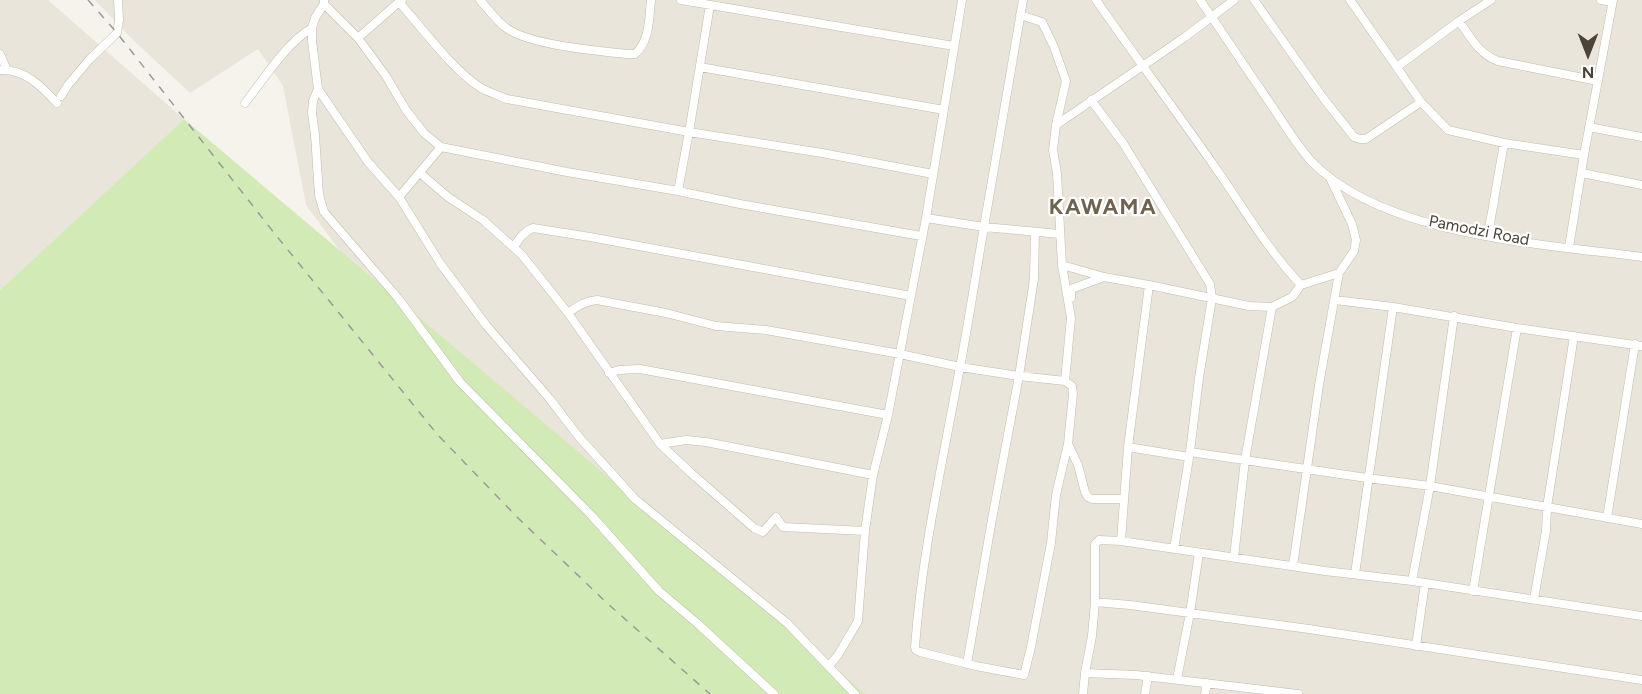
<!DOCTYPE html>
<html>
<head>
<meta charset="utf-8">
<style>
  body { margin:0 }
  #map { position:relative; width:1642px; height:694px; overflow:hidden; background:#f6f3ec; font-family:Figtree,sans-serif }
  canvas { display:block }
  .north { position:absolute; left:1558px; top:24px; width:60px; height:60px; -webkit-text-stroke:4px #fff; paint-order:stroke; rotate:180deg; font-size:16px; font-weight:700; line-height:24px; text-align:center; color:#4b4439 }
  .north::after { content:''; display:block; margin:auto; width:21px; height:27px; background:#4b4439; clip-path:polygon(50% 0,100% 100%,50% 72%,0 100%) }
</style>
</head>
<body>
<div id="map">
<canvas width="1642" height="694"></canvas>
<div class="north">N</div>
</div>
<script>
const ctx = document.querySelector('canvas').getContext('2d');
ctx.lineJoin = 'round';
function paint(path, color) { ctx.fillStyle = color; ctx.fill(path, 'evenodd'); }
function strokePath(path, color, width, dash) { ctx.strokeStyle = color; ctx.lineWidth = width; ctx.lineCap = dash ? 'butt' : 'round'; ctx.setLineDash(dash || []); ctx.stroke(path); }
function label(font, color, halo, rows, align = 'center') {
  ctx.font = font + ' Figtree,sans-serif'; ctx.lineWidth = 4.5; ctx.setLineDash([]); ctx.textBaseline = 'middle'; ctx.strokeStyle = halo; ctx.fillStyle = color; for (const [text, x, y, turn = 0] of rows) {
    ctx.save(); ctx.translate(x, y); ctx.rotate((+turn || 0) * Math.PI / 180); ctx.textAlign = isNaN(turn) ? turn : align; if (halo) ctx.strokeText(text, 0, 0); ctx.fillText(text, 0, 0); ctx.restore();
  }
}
paint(new Path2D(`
  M 0,0 L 48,0 L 184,119 L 0,290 Z
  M 95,0 L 1642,0 L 1642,694 L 750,694 L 426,367 L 306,205 L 283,86 L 258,49 L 190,93 L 129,36 Z`), '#eae5da');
paint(new Path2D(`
  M 184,119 L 865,694 L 0,694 L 0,290 Z`), '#d2eab5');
const minor = new Path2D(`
  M 324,0 L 324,4 L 315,18 L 312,28 L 312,41 L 318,89 L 313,101 L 312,113 L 315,135 L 319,195 L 324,212 L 398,298 L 460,382 L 592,516 L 659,591 L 698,624 L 774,694
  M 402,0 L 399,2 C 422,28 452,69 481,88 C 488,92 498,95 507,99 L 689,132 L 822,153 L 933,174
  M 480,0 C 488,9 496,20 505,27 C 527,45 598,51 627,54 L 635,54 C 650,41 649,18 651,0
  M 681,0 L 954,46
  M 1096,0 C 1135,56 1176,111 1215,167 C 1243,207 1267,249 1301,285
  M 1200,0 C 1225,36 1249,73 1274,109 C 1285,126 1297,145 1311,161 C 1383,236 1543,244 1642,257
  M 1254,0 L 1324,99 L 1354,137 L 1360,139 L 1366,139 L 1421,102
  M 1350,0 L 1421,102 L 1448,130 L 1504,143 L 1584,155
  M 1601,0 L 1612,2
  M 324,4 L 358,38 L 386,76 L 406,110 L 424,133 L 441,147 L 567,172 L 678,191 L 740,204 L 921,236
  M 1020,15 L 1042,22 L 1054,47 L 1066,81 L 1056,125 L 1053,150 L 1057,173 L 1062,265 L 1071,318 L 1065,381
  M 1459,21 L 1491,0
  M 358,38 L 399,2
  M 0,54 L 7,70
  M 700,67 L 944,110
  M 1397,67 L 1459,21 C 1471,38 1479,54 1498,61 L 1598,81
  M 0,70 C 25,69 41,86 57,103
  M 318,89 L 368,162 L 399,197 L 440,263 L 486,325 L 549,398 L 579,437 L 635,499 L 787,623 L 855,694
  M 61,96 L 68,85 L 89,60 L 117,33 L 119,20 L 118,0
  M 1091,100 L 1123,143 L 1210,284 L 1212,298 L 1199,378 L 1190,452 L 1174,549
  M 245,103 C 264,79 286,43 312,28
  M 1056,125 L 1185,37 L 1234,0
  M 1589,127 L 1642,137
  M 420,173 L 448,197 L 483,220 L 522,255 L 568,313 L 660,444 L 691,473 L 754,528 L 763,532 L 776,517 L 783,527 L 865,531
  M 1582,173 L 1642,185
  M 678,191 L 689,132 L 710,5
  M 399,197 L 441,147
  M 926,218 L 984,227 L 1023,0
  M 1488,235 L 1504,143
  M 514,247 C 519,239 523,232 533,228 L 590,237 L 911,296
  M 1569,247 L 1584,155 L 1613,0
  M 1062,265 L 1104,277 L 1149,285 L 1249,306 L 1272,307 L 1292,297 L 1301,285 L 1339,273 L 1354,251 L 1356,240 L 1352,224 L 1330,178
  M 1149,285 L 1128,447 L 1121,541 L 1325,571 L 1412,581 L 1642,616
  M 1071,298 L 1071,289 L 1104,277
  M 1335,300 L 1393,307 L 1517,328 L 1642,346
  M 568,313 C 578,306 585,301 597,300 L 666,313 L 716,326 L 766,330 L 900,354 L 960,367 L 1019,376 L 1065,381 L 1072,386 L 1073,394 L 1068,444 L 1056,495 L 1051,543 L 1031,647 L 1024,675 L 976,666 L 920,652 L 916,650 L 915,647 C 922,552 943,460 960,367 C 969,320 976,273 984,227 L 1060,234
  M 609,373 L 619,370 L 640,369 L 888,415
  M 660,444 L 686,440 L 706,442 L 873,475
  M 1068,444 L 1078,465 L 1085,492 L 1088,497 L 1092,499 L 1123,499
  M 1128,447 L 1189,457
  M 1190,452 L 1367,478 L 1430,486 L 1642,524
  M 1607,518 L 1635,344
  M 1234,557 L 1245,460 L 1272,307
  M 1293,566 L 1319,385 L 1339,273
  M 1355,574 L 1393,307
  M 1412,581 L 1430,486 L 1454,316
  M 1473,591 L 1517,328
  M 1534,599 L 1546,531 L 1547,507 L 1574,336
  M 1095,602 L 1130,605 L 1309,629 L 1642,680
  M 1416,646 L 1425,583
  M 967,664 L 992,519 L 1019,376 L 1034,279 L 1035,232
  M 829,666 L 838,655 L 858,621 L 865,531 L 873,475 L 888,415 L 926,218 L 962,0
  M 1085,673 L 1092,636 L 1095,602 L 1095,544 L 1099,540 L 1121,541
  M 1177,679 L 1190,613 L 1199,553
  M 1083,694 L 1085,673 L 1136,675 L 1298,694
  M 1145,694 L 1148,676
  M 1205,694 L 1207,683`);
strokePath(minor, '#c2bbae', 9);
strokePath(minor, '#fff', 8);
strokePath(new Path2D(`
  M 88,0 L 117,33 L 275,234 L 437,434 L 518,518 L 608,604 L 710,694`), '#9a9a9a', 1.5, [8, 8]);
label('16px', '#4b4439', '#fff', [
  ["Pamodzi Road",1479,231,11]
]);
ctx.letterSpacing = '1.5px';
label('bold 22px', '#6e6250', '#fff', [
  ["KAWAMA",1103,208]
]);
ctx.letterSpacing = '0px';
</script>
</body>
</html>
